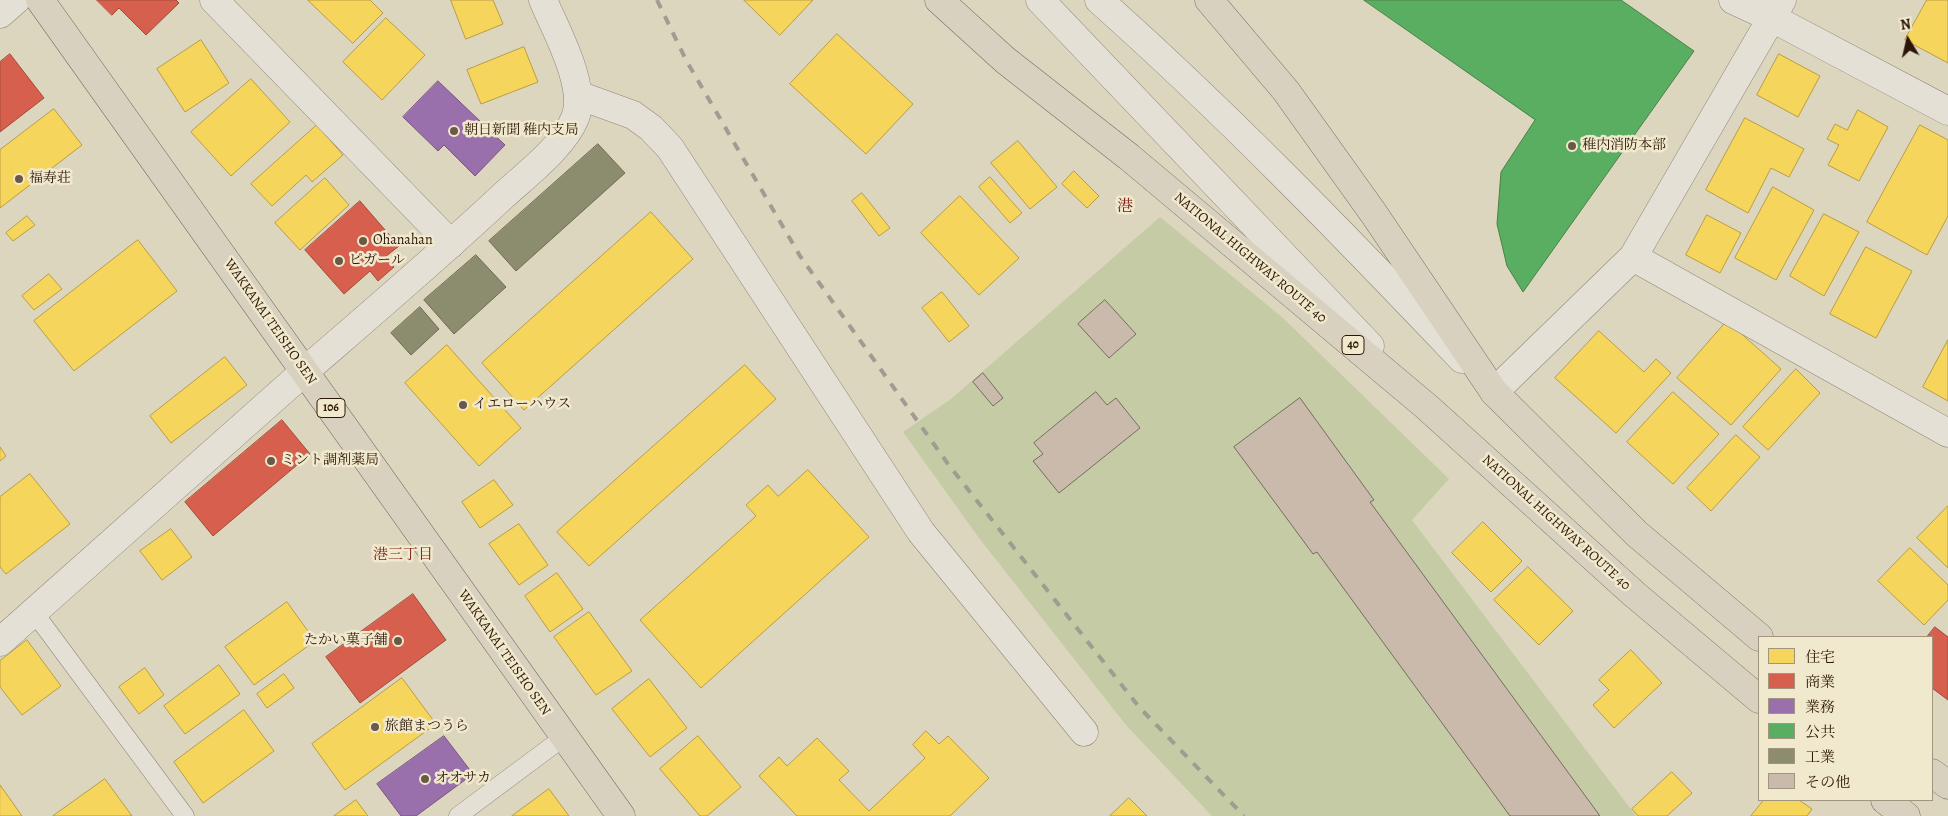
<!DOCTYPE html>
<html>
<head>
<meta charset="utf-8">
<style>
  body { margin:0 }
  #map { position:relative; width:1948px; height:816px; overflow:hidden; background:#dcd6bf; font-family:Alegreya,"Noto Serif JP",serif }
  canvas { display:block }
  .legend { position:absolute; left:1758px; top:636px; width:175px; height:165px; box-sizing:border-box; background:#f1e9cd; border:1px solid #a2957e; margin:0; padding:6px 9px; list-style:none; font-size:15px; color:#2c1607 }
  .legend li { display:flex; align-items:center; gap:10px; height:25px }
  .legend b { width:25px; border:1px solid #a2957e }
  .north { position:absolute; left:1883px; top:15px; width:50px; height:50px; -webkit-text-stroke:4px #f1e9cd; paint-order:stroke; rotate:351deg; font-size:14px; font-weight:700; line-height:20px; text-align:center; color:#2c1607 }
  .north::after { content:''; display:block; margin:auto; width:18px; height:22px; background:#2c1607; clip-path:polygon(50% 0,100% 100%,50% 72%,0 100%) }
</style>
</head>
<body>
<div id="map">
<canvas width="1948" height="816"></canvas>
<ul class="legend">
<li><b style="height:14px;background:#f6d55c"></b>住宅</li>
<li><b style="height:14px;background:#d6604d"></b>商業</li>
<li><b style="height:14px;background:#9970ab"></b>業務</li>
<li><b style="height:14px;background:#5aae61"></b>公共</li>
<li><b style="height:14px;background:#8c8c6e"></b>工業</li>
<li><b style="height:14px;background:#c9baac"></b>その他</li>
</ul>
<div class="north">N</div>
</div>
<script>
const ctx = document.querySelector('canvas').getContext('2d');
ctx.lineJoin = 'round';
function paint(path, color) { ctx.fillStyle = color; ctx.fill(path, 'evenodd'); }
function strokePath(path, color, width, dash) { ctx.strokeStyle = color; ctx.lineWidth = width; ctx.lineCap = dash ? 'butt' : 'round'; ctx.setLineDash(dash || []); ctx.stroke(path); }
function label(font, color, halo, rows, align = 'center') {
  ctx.font = font + ' Alegreya,"Noto Serif JP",serif'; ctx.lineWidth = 5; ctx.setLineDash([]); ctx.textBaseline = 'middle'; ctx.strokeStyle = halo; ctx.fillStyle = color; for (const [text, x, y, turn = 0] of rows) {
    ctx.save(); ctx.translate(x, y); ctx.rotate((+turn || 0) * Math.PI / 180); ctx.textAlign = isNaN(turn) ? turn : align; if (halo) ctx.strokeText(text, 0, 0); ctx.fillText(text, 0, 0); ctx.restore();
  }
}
paint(new Path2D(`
  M 1160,217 L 1283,318 L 1449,479 L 1412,520 L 1636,816 L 1212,816 L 1126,725 L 979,538 L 903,432 L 951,399 Z`), '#c4cba5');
const homes = new Path2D(`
  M 308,0 L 370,0 L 383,13 L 353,43 Z
  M 451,0 L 493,0 L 503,24 L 466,39 Z
  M 744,0 L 813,0 L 780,35 Z
  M 1927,0 L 1948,0 L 1948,63 L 1905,40 Z
  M 386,18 L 425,55 L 382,100 L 343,62 Z
  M 837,34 L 913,104 L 866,154 L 790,84 Z
  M 201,40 L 229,83 L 185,112 L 157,69 Z
  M 524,47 L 538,82 L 481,104 L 467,70 Z
  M 1779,54 L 1820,76 L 1798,117 L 1757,95 Z
  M 251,79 L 290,122 L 231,176 L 191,132 Z
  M 54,109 L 82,145 L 0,208 L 0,150 Z
  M 1858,110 L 1888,127 L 1859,181 L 1828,165 L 1839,145 L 1827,139 L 1835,124 L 1847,130 Z
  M 1745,118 L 1804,149 L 1789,177 L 1771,168 L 1748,213 L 1706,190 Z
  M 317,125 L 343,155 L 312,182 L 306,175 L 272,206 L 251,184 Z
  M 1920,125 L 1948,140 L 1948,216 L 1927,255 L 1867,222 Z
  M 1018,141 L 1057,187 L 1030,209 L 991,163 Z
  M 1074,171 L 1099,196 L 1087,208 L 1062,184 Z
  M 990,177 L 1022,213 L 1010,223 L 979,187 Z
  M 325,178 L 349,205 L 300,250 L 275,223 Z
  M 1773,187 L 1814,210 L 1776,280 L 1735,258 Z
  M 862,193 L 890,228 L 879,236 L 852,201 Z
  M 960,196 L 1019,258 L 979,295 L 921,233 Z
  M 651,212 L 693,259 L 524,410 L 482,363 Z
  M 1824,214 L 1859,232 L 1824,296 L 1790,276 Z
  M 1707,215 L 1741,233 L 1720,273 L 1686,255 Z
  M 27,216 L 35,225 L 13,241 L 6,233 Z
  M 138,240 L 177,291 L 74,371 L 34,321 Z
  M 1866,247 L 1912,271 L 1876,338 L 1830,314 Z
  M 49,274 L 62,289 L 34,310 L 22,296 Z
  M 942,292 L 969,326 L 949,342 L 922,308 Z
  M 1727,321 L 1781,369 L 1731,425 L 1677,378 Z
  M 1599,331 L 1644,372 L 1656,359 L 1671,373 L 1616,433 L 1555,378 Z
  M 1948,340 L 1948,401 L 1923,387 Z
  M 447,345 L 521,428 L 479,466 L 405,383 Z
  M 225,357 L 247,385 L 171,443 L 150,416 Z
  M 745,365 L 776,399 L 589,566 L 557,532 Z
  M 1796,369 L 1820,393 L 1768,450 L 1743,427 Z
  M 1673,392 L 1719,434 L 1673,484 L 1627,442 Z
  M 1736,435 L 1760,457 L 1711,511 L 1687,488 Z
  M 0,447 L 6,456 L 0,461 Z
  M 808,470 L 869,537 L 701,688 L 640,620 L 756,516 L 746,505 L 768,485 L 778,496 Z
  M 30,474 L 70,524 L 6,574 L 0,567 L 0,497 Z
  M 494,480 L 513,505 L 480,528 L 462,502 Z
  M 1948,506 L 1948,568 L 1917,538 Z
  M 1483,522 L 1522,561 L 1491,592 L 1452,553 Z
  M 519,524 L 548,565 L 519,585 L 489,544 Z
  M 171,529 L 192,557 L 162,580 L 140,551 Z
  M 1910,548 L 1948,585 L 1948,600 L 1924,625 L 1878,581 Z
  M 1528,567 L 1573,611 L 1539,645 L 1494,600 Z
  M 557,573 L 583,609 L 550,632 L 525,596 Z
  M 287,602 L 315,641 L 254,685 L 225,647 Z
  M 589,612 L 632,671 L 596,695 L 554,637 Z
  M 27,640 L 61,686 L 22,715 L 0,687 L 0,661 Z
  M 1631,650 L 1662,683 L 1614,728 L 1593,705 L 1609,690 L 1599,680 Z
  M 219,665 L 240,694 L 185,734 L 164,706 Z
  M 145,668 L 164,695 L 139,714 L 119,687 Z
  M 284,674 L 294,688 L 267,708 L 257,694 Z
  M 402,678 L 436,724 L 345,790 L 312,744 Z
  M 649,679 L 687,728 L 650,757 L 612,709 Z
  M 244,710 L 274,751 L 203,803 L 174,762 Z
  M 926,731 L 939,744 L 948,736 L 989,778 L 950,816 L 797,816 L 759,776 L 779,757 L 787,766 L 817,738 L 849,771 L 839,780 L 869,811 L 925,758 L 913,745 Z
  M 698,736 L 741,787 L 707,816 L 700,816 L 660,769 Z
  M 1672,772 L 1692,793 L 1667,816 L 1638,816 L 1632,809 Z
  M 105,779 L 132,816 L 53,816 Z
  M 0,785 L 22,816 L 0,816 Z
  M 549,789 L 569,816 L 512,816 Z
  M 1129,798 L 1147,816 L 1110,816 Z
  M 356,800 L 368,816 L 334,816 Z
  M 1764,800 L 1799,800 L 1812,809 L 1807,816 L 1751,816 Z`);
paint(homes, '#f6d55c');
strokePath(homes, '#b99c42', 1);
const shops = new Path2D(`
  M 97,0 L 176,0 L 179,3 L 146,35 L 119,8 L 112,15 Z
  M 10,54 L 44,98 L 0,132 L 0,62 Z
  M 360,201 L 399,246 L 385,257 L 394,267 L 378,281 L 370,271 L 344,294 L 305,250 Z
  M 282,420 L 310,454 L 213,536 L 185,502 Z
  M 413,594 L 446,640 L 360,703 L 326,657 Z
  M 1935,627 L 1948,637 L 1948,700 L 1932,688 L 1932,637 L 1927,637 Z`);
paint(shops, '#d6604d');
strokePath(shops, '#a34a38', 1);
const offices = new Path2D(`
  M 438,81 L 505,145 L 475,176 L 444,145 L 438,151 L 403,117 Z
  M 444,736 L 473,774 L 416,816 L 401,816 L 377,784 Z`);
paint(offices, '#9970ab');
strokePath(offices, '#78557a', 1);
const public = new Path2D(`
  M 1364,0 L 1621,0 L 1694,51 L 1523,292 L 1507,266 L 1497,224 L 1501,172 L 1535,120 Z`);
paint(public, '#5aae61');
strokePath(public, '#4c8046', 1);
const industry = new Path2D(`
  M 598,144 L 625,173 L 516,271 L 489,241 Z
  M 476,255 L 506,287 L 454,334 L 424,300 Z
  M 420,307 L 439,329 L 411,355 L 391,333 Z`);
paint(industry, '#8c8c6e');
strokePath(industry, '#6f694f', 1);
const building = new Path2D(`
  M 1105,300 L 1136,334 L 1109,358 L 1078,324 Z
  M 983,373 L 1003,398 L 993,406 L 973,382 Z
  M 1096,392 L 1107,405 L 1116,398 L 1140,428 L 1059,493 L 1033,461 L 1043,454 L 1034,443 Z
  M 1300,398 L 1374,500 L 1370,502 L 1600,816 L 1510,816 L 1317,552 L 1313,554 L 1234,447 Z`);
paint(building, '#c9baac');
strokePath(building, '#756e60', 1);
const service = new Path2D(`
  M 33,611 L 185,816
  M 458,816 L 564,737`);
const minor = new Path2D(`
  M 214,0 L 451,244
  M 1733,0 L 1772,18 L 1948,111
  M 0,14 L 16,0
  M 578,95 L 633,115 L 651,128 L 670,148 L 921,532 L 1084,732
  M 1633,257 L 1948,433
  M 1494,392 L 1633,257 L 1782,0
  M 0,642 L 305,371`);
const tertiary = new Path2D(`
  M 1040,0 L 1370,346
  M 1099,0 C 1226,113 1344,235 1462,359
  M 305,371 C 372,313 439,256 504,195 C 526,175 564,146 575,118 C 588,87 555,29 543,0`);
const primary = new Path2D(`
  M 40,0 L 621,816`);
const trunk = new Path2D(`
  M 939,0 L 1005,60 L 1129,157 L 1427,407 L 1634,594 L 1759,699
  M 1209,0 L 1286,91 L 1374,214 L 1494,392 L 1637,534 L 1759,637
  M 1932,773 L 1948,785
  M 1885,800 L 1906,816`);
strokePath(service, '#8e8779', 19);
strokePath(minor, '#8e8779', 29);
strokePath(tertiary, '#8e8779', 29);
strokePath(primary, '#756e60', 29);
strokePath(trunk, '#756e60', 29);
strokePath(service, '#e4e0d5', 18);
strokePath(minor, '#e4e0d5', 28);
strokePath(tertiary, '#e4e0d5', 28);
strokePath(primary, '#d8d1c0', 28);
strokePath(trunk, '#d8d1c0', 28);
strokePath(new Path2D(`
  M 657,0 L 686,60 L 800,256 L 948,464 L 1139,707 L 1244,816`), '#a09c92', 4, [9, 9]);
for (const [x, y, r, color] of [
  [454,131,5,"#6a5947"],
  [1572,146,5,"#6a5947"],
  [19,179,5,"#6a5947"],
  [363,241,5,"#6a5947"],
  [339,261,5,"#6a5947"],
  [463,405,5,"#6a5947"],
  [271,461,5,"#6a5947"],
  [398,641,5,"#6a5947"],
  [375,727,5,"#6a5947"],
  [425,779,5,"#6a5947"]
]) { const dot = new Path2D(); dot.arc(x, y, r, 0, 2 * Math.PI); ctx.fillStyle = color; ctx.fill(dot); strokePath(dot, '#f1e9cd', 2); }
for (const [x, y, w] of [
  [1353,345,22],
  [331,408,28]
]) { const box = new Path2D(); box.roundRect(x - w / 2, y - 9.5, w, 19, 4); ctx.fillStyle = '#f1e9cd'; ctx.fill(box); strokePath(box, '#2c1607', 1); }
label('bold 12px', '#2c1607', null, [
  ["40",1353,345],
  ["106",331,408]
]);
label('14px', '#2c1607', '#f1e9cd', [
  ["朝日新聞 稚内支局",464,131],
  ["稚内消防本部",1582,146],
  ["福寿荘",29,179],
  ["Ohanahan",373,241],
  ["ピガール",349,261],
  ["イエローハウス",473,405],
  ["ミント調剤薬局",281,461],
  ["たかい菓子舗",388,641,"right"],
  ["旅館まつうら",385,727],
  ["オオサカ",435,779]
], 'left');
label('14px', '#2c1607', '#f1e9cd', [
  ["NATIONAL HIGHWAY ROUTE 40",1250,258,40],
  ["WAKKANAI TEISHO SEN",270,322,55],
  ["NATIONAL HIGHWAY ROUTE 40",1556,523,42],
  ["WAKKANAI TEISHO SEN",504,653,55]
]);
label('15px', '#7a1f14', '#f1e9cd', [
  ["港三丁目",403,555]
]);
label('16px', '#7a1f14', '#f1e9cd', [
  ["港",1125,207]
]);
</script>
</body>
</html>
